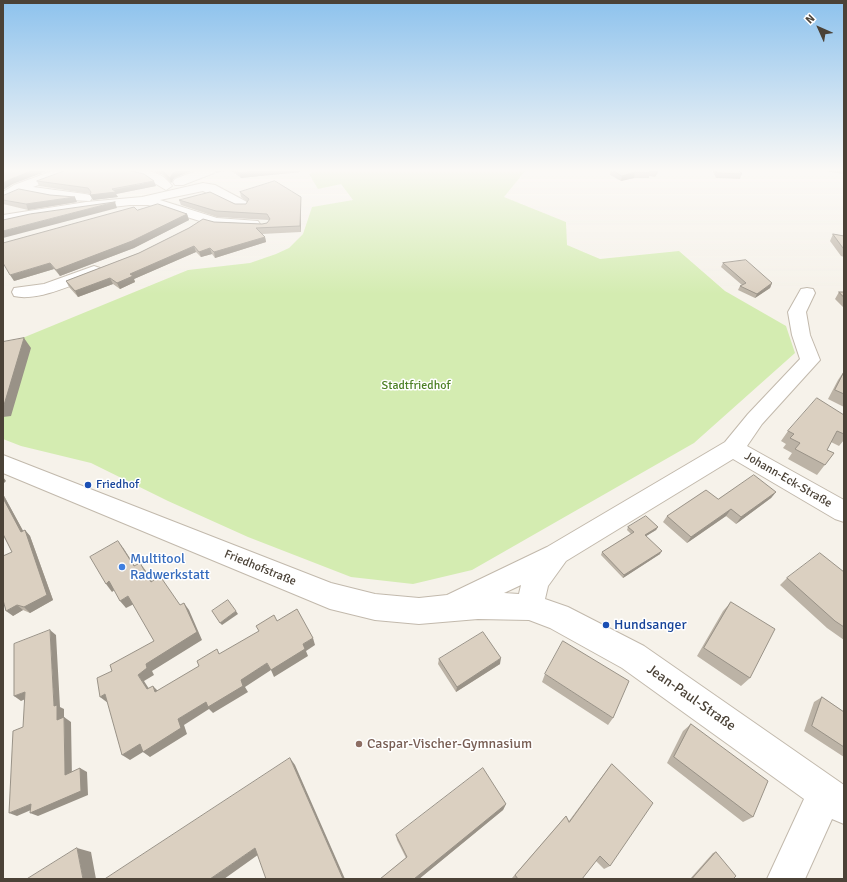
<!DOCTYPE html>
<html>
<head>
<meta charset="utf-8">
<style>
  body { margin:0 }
  #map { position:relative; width:847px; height:882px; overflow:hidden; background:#f6f2ea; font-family:Signika,sans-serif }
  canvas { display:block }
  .frame { position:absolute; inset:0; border:4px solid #4b4237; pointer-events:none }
  .north { position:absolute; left:799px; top:8px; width:40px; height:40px; -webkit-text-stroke:3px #fff; paint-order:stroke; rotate:315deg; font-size:11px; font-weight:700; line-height:16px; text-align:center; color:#4b4237 }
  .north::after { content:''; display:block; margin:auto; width:14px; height:18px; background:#4b4237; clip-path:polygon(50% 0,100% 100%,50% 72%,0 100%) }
</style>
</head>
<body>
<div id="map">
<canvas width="847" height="882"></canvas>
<div class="frame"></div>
<div class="north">N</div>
</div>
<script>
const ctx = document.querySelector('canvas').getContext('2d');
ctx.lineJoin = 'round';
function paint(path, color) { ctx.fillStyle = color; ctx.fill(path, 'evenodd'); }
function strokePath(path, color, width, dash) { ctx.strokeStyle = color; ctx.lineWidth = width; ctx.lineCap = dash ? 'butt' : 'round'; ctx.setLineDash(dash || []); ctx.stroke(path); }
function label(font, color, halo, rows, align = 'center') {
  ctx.font = font + ' Signika,sans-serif'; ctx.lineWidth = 3; ctx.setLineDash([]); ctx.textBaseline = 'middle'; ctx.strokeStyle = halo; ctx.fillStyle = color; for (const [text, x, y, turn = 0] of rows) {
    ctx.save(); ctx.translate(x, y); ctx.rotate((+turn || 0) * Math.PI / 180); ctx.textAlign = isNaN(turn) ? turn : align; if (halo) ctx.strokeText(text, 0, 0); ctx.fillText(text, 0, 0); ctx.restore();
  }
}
paint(new Path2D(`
  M 317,170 L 526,170 L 504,197 L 566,222 L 567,245 L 600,259 L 679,251 L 725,291 L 786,326 L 795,353 L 694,443 L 472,570 L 413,584 L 351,577 L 248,537 L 168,501 L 91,463 L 21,446 L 3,439 L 3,346 L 188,270 L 250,263 L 276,254 L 289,248 L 303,234 L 312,207 L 353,200 L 341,184 L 318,189 L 309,174 Z`), '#d4ecb1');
const minor = new Path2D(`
  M 55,170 L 73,170 L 71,173 L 33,187 L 85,194 L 90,195 L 92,198 L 90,201 L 53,199 L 21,192 L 3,202 L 3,192 L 14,185 Z
  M 124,170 C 142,170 161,169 172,186 L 166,190 L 146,178 L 126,173 Z
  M 198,170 L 216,170 L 214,173 L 183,185 L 175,185 L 173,182 L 175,179 Z
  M 203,183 L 215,185 L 247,202 L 249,205 L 247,208 L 237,208 L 203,191 L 160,200 L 217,218 L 258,221 L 260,224 L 258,227 L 216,226 L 148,205 L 130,205 L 86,210 L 3,223 L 3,215 L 86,202 L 142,197 Z
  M 94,266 L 100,268 L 102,271 L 100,274 C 77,283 38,302 14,296 L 12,292 L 14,288 L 44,284 Z
  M 807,288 L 813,289 L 815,293 L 806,312 L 810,335 L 820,360 L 762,424 L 747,446 L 844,500 L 844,522 L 835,519 L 733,459 L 566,561 L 548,586 L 545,599 L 568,607 L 644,646 L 844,785 L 844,824 L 832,819 L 805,879 L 767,879 L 804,799 L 622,668 L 550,628 L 529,620 L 478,619 L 419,624 L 375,620 L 330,609 L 3,473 L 3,455 L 331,583 L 375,594 L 419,598 L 447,595 L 547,547 L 725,442 L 748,414 L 800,359 L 792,335 L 788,312 L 801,289 ZM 521,585 L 519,594 L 504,593 Z`);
strokePath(minor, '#c2b9ac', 2);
paint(minor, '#fff');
paint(new Path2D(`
  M 151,170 L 194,170 L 174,178 L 171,183 L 163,175 Z
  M 230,170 L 300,170 L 300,172 L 241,178 Z
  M 610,170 L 659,170 L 655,177 L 649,176 L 649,178 L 634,178 L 621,181 L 610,175 Z
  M 712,170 L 739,170 L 742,174 L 740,179 L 716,178 Z
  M 818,170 L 844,170 L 844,174 Z
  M 37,181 L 156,186 L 116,194 L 118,197 L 93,200 L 90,194 L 39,186 Z
  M 240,192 L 301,197 L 301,232 L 262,234 L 265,237 L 266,242 L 215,258 L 212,254 L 201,257 L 196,252 L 134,279 L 135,282 L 120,289 L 113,284 L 78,297 L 69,287 L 66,281 L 139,253 L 214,222 L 262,224 L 267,223 L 269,221 L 268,220 L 217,217 L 181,205 L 179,200 L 235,204 L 246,204 L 247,202 L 241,197 Z
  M 3,196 L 77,202 L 28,210 L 3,204 Z
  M 137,210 L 187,214 L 189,220 L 134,248 L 60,276 L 54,269 L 14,281 Z
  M 833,234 L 844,236 L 844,257 L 841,256 L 830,241 Z
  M 723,263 L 772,283 L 770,288 L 755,298 L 738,290 L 740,286 L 742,285 L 721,267 Z
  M 839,292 L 844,292 L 844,308 L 835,299 Z
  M 844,371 L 844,407 L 828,399 L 838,380 Z
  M 844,415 L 844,440 L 839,446 L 831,442 L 827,450 L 834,453 L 817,475 L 788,459 L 792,453 L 783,448 L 786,444 L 781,441 L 788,431 Z
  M 776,492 L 771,498 L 736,524 L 726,516 L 687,543 L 663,522 L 667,516 L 718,499 Z
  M 3,494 L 23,531 L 25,530 L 30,536 L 53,600 L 30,613 L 23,610 L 13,616 L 12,552 L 3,535 Z
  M 628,527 L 658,527 L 656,530 L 646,536 L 660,554 L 623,578 L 601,555 L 602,552 L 631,534 L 627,530 Z
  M 844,572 L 844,640 L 827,628 L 780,585 L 787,578 Z
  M 731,602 L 750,678 L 741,686 L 697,656 L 723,611 Z
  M 439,659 L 500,664 L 456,692 L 438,664 Z
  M 545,674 L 613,718 L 608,725 L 542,682 Z
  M 822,697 L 844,712 L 844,757 L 804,731 L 814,702 Z
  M 691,724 L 753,817 L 743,822 L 667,763 L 683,731 Z
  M 612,764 L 610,866 L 604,869 L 596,861 L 582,879 L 513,879 L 512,878 L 566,816 L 569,821 L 607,770 Z
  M 506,804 L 503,810 L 419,879 L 380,879 L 406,858 L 397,840 L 396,835 Z
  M 716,852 L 733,879 L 690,879 L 713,853 Z`), '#bcb3a6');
paint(new Path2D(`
  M 34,170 L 50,170 L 13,184 L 3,190 L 3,183 L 11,179 Z
  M 179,170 L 194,170 L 174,178 L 171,183 L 170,178 L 173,173 Z
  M 215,170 L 229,170 L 216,173 Z
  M 264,170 L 300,170 L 300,172 L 241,178 L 239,173 Z
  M 657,170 L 659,170 L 655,177 L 656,172 Z
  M 635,172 L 634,178 L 621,181 L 622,176 Z
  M 154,181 L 156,186 L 116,194 L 118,197 L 93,200 L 90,195 Z
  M 75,197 L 77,202 L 28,210 L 26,204 Z
  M 301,197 L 301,232 L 300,226 Z
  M 115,202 L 117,208 L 3,238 L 3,231 Z
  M 187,214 L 189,220 L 134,248 L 60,276 L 56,270 Z
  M 265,237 L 266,242 L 215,258 L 214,252 Z
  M 194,246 L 196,252 L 134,279 L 135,282 L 120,289 L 117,283 L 130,274 Z
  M 210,248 L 212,254 L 201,257 L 199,252 Z
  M 50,263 L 54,269 L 14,281 L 10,275 Z
  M 110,278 L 113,284 L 78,297 L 75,291 Z
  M 772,283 L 770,288 L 755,298 L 757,294 Z
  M 24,338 L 31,348 L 11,416 L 3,417 L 3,406 Z
  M 3,477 L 6,481 L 3,484 Z
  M 776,492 L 771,498 L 736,524 L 741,517 Z
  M 3,494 L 27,538 L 21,532 L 3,498 Z
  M 731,509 L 726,516 L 687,543 L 691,537 Z
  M 658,527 L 656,530 L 643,538 L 645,535 Z
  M 25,530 L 30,536 L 53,600 L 30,613 L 24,607 Z
  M 118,541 L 124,549 L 140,574 L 134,566 Z
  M 662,551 L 660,554 L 623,578 L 624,575 Z
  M 140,563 L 146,571 L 157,589 L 151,582 Z
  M 109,581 L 116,589 L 112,592 L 106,584 Z
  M 128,596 L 134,604 L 126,608 L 120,601 Z
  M 184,603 L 189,610 L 202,640 L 152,671 L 154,675 L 144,681 L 153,695 L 147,689 L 138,675 L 146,664 Z
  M 17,605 L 23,610 L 13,616 L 6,611 Z
  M 236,611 L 238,614 L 222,625 L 220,623 Z
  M 50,630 L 56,635 L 60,707 L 64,709 L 64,725 L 57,720 L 54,706 Z
  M 313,638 L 315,645 L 306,651 L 308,656 L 274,677 L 271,670 L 303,644 Z
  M 501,658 L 500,664 L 456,692 L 457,687 Z
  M 267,663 L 271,670 L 245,687 L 248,692 L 213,713 L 209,709 L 184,725 L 187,734 L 150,757 L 143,752 L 130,760 L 122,755 L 178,719 Z
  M 153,686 L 159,692 L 155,692 Z
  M 25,692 L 32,696 L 21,701 L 14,696 Z
  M 105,694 L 108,703 L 100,697 Z
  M 64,717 L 71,722 L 72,779 L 65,775 Z
  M 290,758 L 295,765 L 345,879 L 343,879 Z
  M 80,768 L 87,772 L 88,795 L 38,816 L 30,813 Z
  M 31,804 L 38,807 L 17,816 L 9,813 Z
  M 506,804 L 503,810 L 419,879 L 414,879 Z
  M 77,848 L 91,852 L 96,879 L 83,879 Z
  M 255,848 L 262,852 L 224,879 L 210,879 Z`), '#999287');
const building = new Path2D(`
  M 3,170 L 34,170 L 11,179 L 3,183 Z
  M 67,170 L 127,170 L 144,174 L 154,181 L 112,189 L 116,192 L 90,195 L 91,192 L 88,188 L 37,181 Z
  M 162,170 L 179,170 L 173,173 L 170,178 Z
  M 236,170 L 264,170 L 239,173 Z
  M 612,170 L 657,170 L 656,172 L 649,171 L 650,173 L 635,172 L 622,176 Z
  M 716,170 L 739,170 L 742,174 L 718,173 Z
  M 275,181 L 301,197 L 300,226 L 256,228 L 265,237 L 214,252 L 210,248 L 199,252 L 194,246 L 130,274 L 133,276 L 117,283 L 110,278 L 75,291 L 66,281 L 139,253 L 189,228 L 203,219 L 214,222 L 262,224 L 267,223 L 270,219 L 267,214 L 216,211 L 179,200 L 210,192 L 235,204 L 246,204 L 249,199 L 240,192 Z
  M 19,189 L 50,195 L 75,197 L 26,204 L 3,200 L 3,196 Z
  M 115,202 L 3,231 L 3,220 L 30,214 Z
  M 158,204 L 187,214 L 132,241 L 56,270 L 50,263 L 10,275 L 3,263 L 3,243 L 134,207 L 137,210 Z
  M 833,234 L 844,236 L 844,249 Z
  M 746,260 L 772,283 L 757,294 L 740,286 L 746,283 L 723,263 Z
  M 839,292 L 844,292 L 844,297 Z
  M 24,338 L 4,405 L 3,406 L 3,342 Z
  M 844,372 L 844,394 L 835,390 Z
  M 817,398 L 844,415 L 844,434 L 837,431 L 827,450 L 834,453 L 825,465 L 795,449 L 800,443 L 790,438 L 794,434 L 788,431 Z
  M 754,475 L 776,492 L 741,517 L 731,509 L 691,537 L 667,516 L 706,490 L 718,499 Z
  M 3,498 L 21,532 L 25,530 L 47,595 L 24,607 L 17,605 L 6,611 L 3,600 L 3,556 L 12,552 L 3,534 Z
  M 646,516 L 658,527 L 645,535 L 662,551 L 624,575 L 602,552 L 634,532 L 628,527 Z
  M 118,541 L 134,566 L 140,563 L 151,582 L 160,576 L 180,605 L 184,603 L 197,632 L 146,664 L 147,668 L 138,675 L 147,689 L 153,686 L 155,692 L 199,666 L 197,661 L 217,649 L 219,654 L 259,631 L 256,626 L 274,615 L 277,621 L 297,609 L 313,638 L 303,644 L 305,649 L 271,670 L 267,663 L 241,680 L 243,686 L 208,707 L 206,702 L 178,719 L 181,728 L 143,752 L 140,744 L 122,755 L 105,694 L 100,697 L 97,678 L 112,671 L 110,665 L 154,641 L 128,596 L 120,601 L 109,581 L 106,584 L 90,557 Z
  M 820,553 L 844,572 L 844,627 L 835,621 L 787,578 Z
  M 228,600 L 236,611 L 220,623 L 212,611 Z
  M 731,602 L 775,629 L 750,678 L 704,648 Z
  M 50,630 L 54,706 L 57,705 L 57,720 L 64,717 L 65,775 L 80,768 L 81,791 L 30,813 L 31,804 L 9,813 L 13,731 L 23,727 L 25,692 L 14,696 L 14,644 Z
  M 483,632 L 501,658 L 457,687 L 439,659 Z
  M 563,641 L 629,681 L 613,718 L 545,674 Z
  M 822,697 L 844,712 L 844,747 L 812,726 Z
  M 691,724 L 768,781 L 753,817 L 674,757 Z
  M 290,758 L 343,879 L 266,879 L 255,848 L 210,879 L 105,879 Z
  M 612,764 L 653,803 L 610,866 L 600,856 L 582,879 L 518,879 L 515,875 L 566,816 L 569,822 Z
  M 483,768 L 506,804 L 414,879 L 380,879 L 407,857 L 396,835 Z
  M 77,848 L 83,879 L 27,879 Z
  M 716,852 L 736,876 L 733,879 L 692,879 Z`);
paint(building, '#dbd0c1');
strokePath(building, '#999287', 1);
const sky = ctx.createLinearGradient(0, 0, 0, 294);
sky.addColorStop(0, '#8dc2ed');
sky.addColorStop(0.58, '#fbf9f6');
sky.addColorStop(1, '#fbf9f600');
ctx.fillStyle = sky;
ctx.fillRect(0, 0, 847, 294);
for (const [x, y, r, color] of [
  [88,485,4,"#1a4fb4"],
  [122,567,4,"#3f7fe0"],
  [606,625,4,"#1a4fb4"],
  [359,744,4,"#8d6e63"]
]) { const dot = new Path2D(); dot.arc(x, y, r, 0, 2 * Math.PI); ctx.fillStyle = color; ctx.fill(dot); strokePath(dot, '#fff', 1.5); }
label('12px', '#4d8126', '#fff', [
  ["Stadtfriedhof",416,386]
]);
label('12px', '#4b4237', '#fff', [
  ["Johann-Eck-Straße",788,480,30],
  ["Friedhofstraße",260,568,22]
]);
label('12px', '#164399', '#fff', [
  ["Friedhof",96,485]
], 'left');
label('14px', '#366cbe', '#fff', [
  ["Multitool",130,559],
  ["Radwerkstatt",130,575]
], 'left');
label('14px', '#164399', '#fff', [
  ["Hundsanger",614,625]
], 'left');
label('14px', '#4b4237', '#fff', [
  ["Jean-Paul-Straße",691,698,35]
]);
label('14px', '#785e54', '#fff', [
  ["Caspar-Vischer-Gymnasium",367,744]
], 'left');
</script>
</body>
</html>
